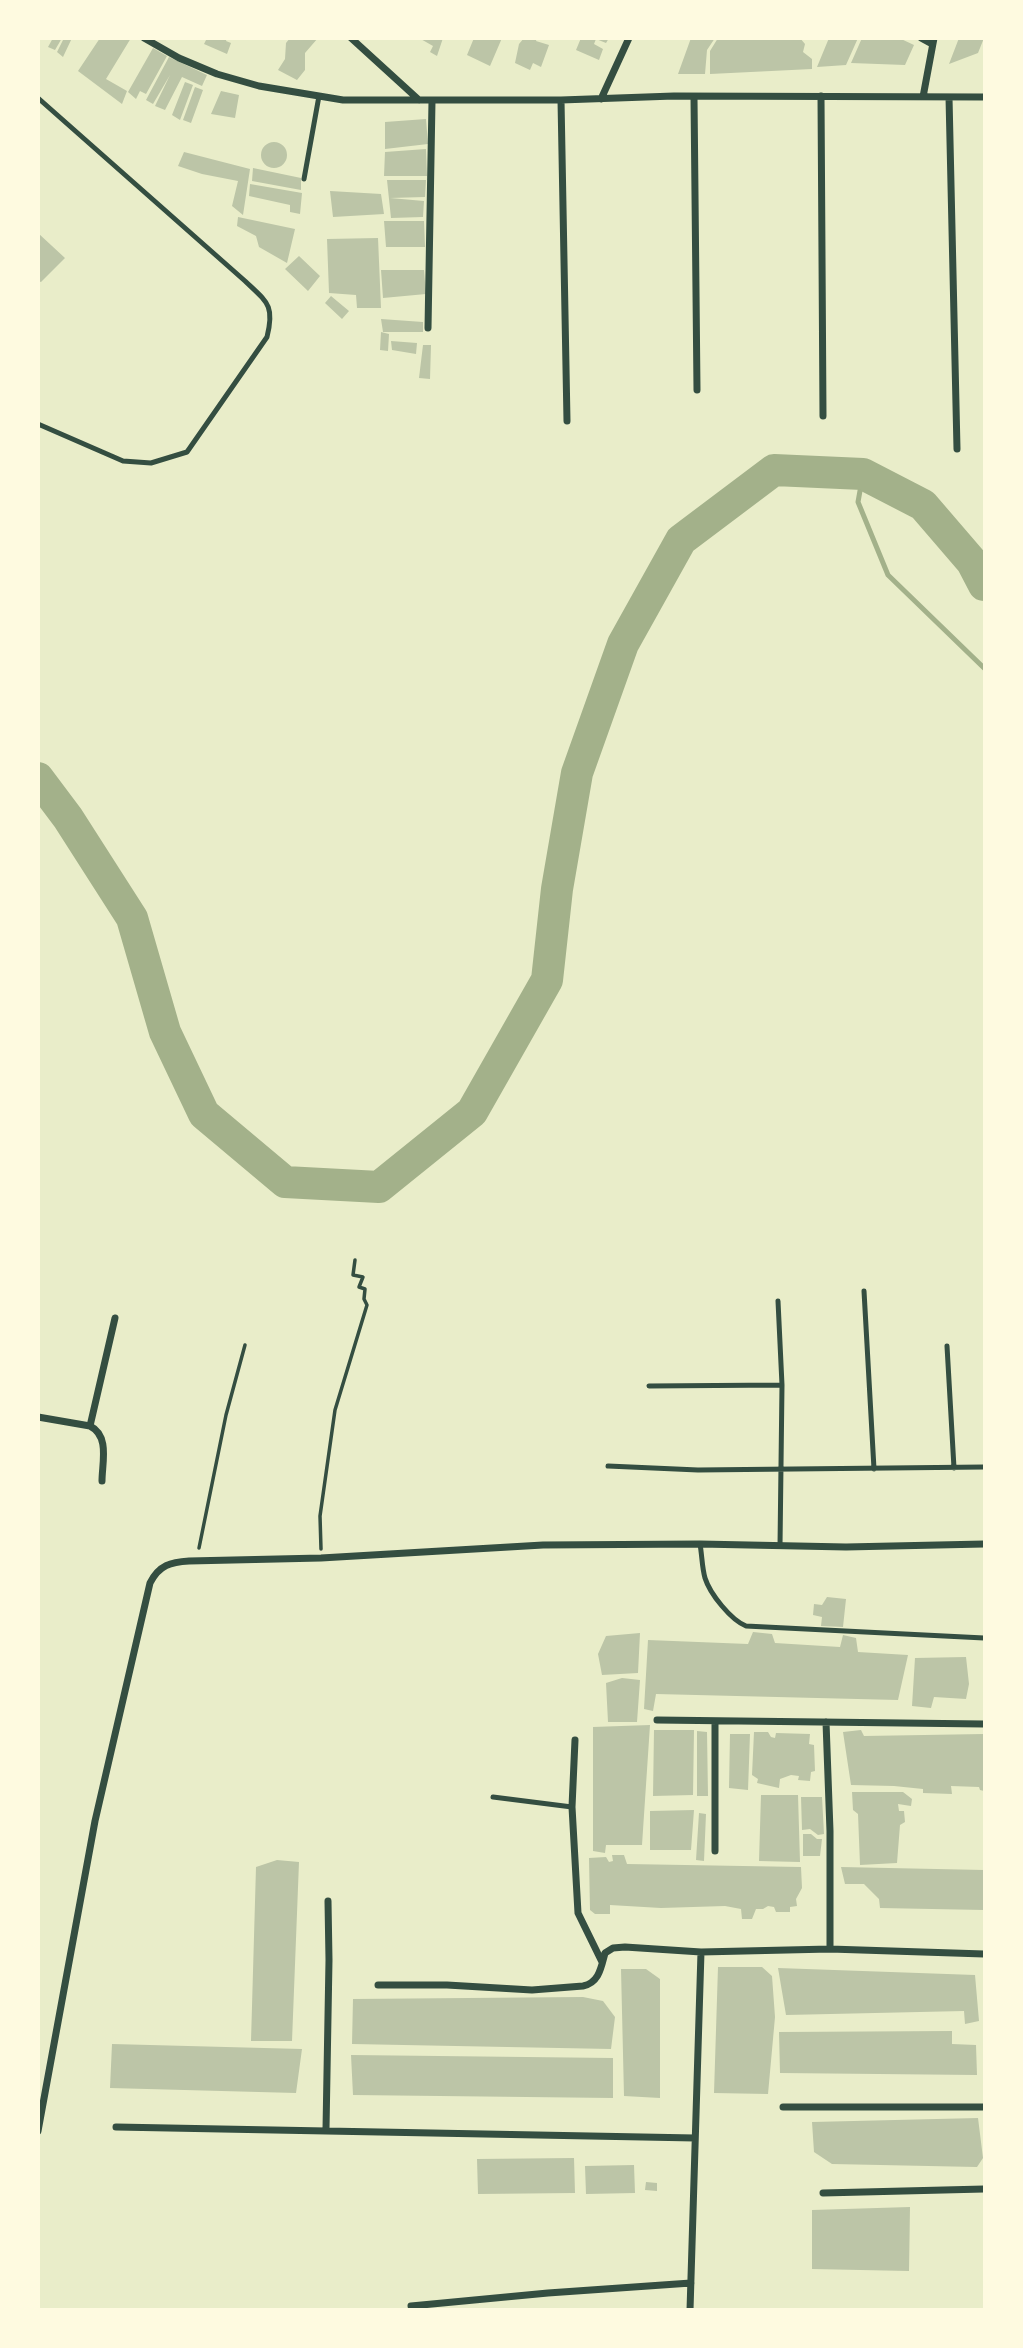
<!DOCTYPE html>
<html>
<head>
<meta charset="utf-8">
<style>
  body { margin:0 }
  #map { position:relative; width:1023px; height:2348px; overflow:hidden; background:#e9edc9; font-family:"Source Sans 3",sans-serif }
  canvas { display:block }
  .frame { position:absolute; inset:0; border:40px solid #fefae0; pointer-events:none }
</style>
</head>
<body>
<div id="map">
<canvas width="1023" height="2348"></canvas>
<div class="frame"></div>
</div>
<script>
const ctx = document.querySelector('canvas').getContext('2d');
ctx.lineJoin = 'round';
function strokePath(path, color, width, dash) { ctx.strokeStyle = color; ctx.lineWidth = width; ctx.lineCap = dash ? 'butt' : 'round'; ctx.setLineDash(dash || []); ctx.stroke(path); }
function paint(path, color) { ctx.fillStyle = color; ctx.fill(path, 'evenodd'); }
strokePath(new Path2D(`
  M 863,474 L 858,502 L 888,575 L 984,668`), '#a3b18a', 5);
strokePath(new Path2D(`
  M 38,778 L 68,818 L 132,918 L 165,1032 L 204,1114 L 285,1182 L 379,1187 L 472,1112 L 547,980 L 557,889 L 577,773 L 623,644 L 681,540 L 774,470 L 863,474 L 923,505 L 972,562 L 984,585`), '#a3b18a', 32);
paint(new Path2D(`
  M 53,38 L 62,38 L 55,50 L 48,47 Z
  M 64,38 L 72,38 L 63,57 L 57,52 Z
  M 100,38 L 131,38 L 106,79 L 127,91 L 122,104 L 78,71 Z
  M 207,38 L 227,38 L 226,41 L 231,43 L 227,54 L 204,44 Z
  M 290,38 L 318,38 L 305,53 L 305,70 L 297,80 L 278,70 L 285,59 L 286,43 Z
  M 419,38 L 443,38 L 437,56 L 430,52 L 433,46 Z
  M 474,38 L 502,38 L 490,66 L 467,55 Z
  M 524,38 L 537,38 L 536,41 L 549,45 L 541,67 L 533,63 L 530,70 L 515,63 L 519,44 Z
  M 581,38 L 609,38 L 606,43 L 596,39 L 594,44 L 603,49 L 599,60 L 576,50 Z
  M 691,38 L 715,38 L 707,50 L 705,74 L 678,74 Z
  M 718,38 L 800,38 L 805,44 L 803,52 L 812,59 L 812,69 L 710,74 L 710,51 Z
  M 829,38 L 858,38 L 846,65 L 817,67 Z
  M 862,38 L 899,38 L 914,45 L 905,65 L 851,63 Z
  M 959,38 L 984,38 L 978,53 L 949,64 Z
  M 153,48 L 167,56 L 146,94 L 140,91 L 136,99 L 128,92 Z
  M 169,57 L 207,75 L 202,86 L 182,77 L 165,110 L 155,106 L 170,75 L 153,104 L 146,100 Z
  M 185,82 L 193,85 L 180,120 L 172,115 Z
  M 195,87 L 203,90 L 191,123 L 183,120 Z
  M 221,91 L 239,95 L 235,118 L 211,114 Z
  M 426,119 L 428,144 L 385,149 L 385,122 Z
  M261 155a13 13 0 1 1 26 0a13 13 0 1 1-26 0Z
  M 426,149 L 427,176 L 384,176 L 385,152 Z
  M 184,152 L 250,169 L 243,215 L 232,206 L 238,181 L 202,174 L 178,166 Z
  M 253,168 L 301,178 L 301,190 L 252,181 Z
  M 387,180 L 426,180 L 425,197 L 390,198 L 424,201 L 423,217 L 391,218 Z
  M 250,184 L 302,193 L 300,214 L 290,212 L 290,205 L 249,196 Z
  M 330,191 L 381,194 L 384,214 L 333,217 Z
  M 238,217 L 295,229 L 287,263 L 259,247 L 256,236 L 237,226 Z
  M 384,221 L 424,221 L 425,247 L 386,247 Z
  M 38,233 L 65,258 L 41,282 L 38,281 Z
  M 378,238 L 381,308 L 357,308 L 356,295 L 329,293 L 327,239 Z
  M 299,256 L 320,276 L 308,291 L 285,269 Z
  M 381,270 L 424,270 L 426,294 L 383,298 Z
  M 331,296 L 349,311 L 342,319 L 325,303 Z
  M 381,319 L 423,322 L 423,332 L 383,332 Z
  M 381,332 L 389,334 L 388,351 L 380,350 Z
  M 391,341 L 417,343 L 416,354 L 392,350 Z
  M 423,345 L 431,345 L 430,379 L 419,378 Z
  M 827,1597 L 846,1599 L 843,1627 L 821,1626 L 822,1617 L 813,1615 L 814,1604 L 822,1605 Z
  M 753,1632 L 772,1634 L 775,1643 L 840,1647 L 843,1635 L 856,1638 L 858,1652 L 908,1655 L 898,1700 L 656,1694 L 653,1711 L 644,1709 L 648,1640 L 748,1644 Z
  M 640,1633 L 638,1673 L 602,1675 L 598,1654 L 606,1636 Z
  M 966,1657 L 969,1684 L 966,1699 L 934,1697 L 931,1708 L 912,1706 L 915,1658 Z
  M 622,1678 L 640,1680 L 637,1722 L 608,1722 L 606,1683 Z
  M 650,1725 L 642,1845 L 606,1845 L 605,1853 L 593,1851 L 593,1727 Z
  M 654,1730 L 694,1730 L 693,1795 L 653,1796 Z
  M 861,1730 L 864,1736 L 984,1734 L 984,1791 L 980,1790 L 979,1787 L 951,1786 L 952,1794 L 923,1793 L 923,1789 L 894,1786 L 851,1785 L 843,1732 Z
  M 697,1731 L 707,1732 L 708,1796 L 697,1796 Z
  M 754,1732 L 768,1732 L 771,1737 L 775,1738 L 776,1733 L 810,1734 L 809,1744 L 814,1745 L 815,1771 L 811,1772 L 810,1781 L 798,1780 L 799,1776 L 791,1775 L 780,1779 L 779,1788 L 757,1783 L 758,1779 L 752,1775 Z
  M 730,1734 L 750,1734 L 748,1790 L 729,1788 Z
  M 852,1792 L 903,1792 L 912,1799 L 911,1806 L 898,1804 L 899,1811 L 904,1811 L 905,1822 L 900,1825 L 897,1863 L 860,1865 L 858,1814 L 853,1810 Z
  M 761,1795 L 798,1795 L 800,1862 L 759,1861 Z
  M 801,1797 L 822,1797 L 824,1834 L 818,1835 L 810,1829 L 802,1830 Z
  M 694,1810 L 691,1850 L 650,1850 L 650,1811 Z
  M 699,1813 L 706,1814 L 704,1861 L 696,1860 Z
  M 803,1834 L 811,1834 L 817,1839 L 822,1839 L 820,1856 L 803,1856 Z
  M 612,1855 L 624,1855 L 627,1864 L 801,1867 L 802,1888 L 796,1899 L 797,1906 L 790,1907 L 790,1912 L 776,1912 L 774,1907 L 768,1906 L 763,1909 L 756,1909 L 752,1919 L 742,1919 L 741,1909 L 725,1906 L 661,1908 L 610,1905 L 610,1914 L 595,1914 L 590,1910 L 589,1858 L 606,1857 L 609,1862 L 613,1861 Z
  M 277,1860 L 299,1862 L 292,2041 L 251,2041 L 256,1867 Z
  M 841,1867 L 984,1870 L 984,1910 L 880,1908 L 879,1899 L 864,1884 L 845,1884 Z
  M 718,1967 L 762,1967 L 772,1976 L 775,2017 L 768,2094 L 714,2093 Z
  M 778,1968 L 975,1975 L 979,2021 L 965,2024 L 964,2011 L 786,2015 Z
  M 621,1969 L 646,1969 L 660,1979 L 660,2098 L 624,2096 Z
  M 583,1997 L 603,2001 L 615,2017 L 611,2049 L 352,2044 L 353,1999 Z
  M 952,2031 L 952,2044 L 976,2045 L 977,2075 L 780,2073 L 779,2032 Z
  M 112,2044 L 302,2049 L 296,2093 L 110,2088 Z
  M 351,2055 L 613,2058 L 613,2098 L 353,2095 Z
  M 978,2118 L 983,2158 L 977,2167 L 832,2164 L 814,2152 L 812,2122 Z
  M 574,2158 L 575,2193 L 478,2194 L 477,2159 Z
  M 634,2165 L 635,2193 L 586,2194 L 585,2166 Z
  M 646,2182 L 657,2183 L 657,2191 L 645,2190 Z
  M 910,2207 L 909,2271 L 812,2269 L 812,2210 Z`), '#bcc5a7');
strokePath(new Path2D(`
  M 199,1548 L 226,1415 L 245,1345
  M 321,1549 L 320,1516 L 335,1410 L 367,1305 L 364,1299 L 365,1289 L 359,1287 L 363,1277 L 353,1275 L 355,1260`), '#344e41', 3.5);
strokePath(new Path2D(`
  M 38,98 L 245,281 C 267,302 275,305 267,337 L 187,452 L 151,463 L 123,461 L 38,424
  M 304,179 L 319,96
  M 864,1291 L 874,1469
  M 778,1301 L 782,1385 L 780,1546
  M 947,1346 L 954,1468
  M 649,1386 L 782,1385
  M 608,1466 L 698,1470 L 984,1467
  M 700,1544 C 702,1555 702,1568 705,1578 C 710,1594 731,1620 746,1626 L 984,1638
  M 493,1797 L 572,1807`), '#344e41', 5);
strokePath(new Path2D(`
  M 144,38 L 179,58 L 217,74 L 259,86 L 343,100 L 561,100 L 674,96 L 984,97
  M 351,38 L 419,100
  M 921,38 L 932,44
  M 821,96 L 823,416
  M 694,97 L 697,390
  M 923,97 L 934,38
  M 949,97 L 957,449
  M 601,99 L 629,38
  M 561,100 L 567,421
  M 428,328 L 432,101
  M 38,1417 L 90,1426 C 110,1436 102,1463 102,1481
  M 90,1426 L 115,1318
  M 657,1720 L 984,1724
  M 826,1722 L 830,1831 L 830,1949
  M 575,1740 L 572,1807 L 578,1913 L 602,1962
  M 715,1851 L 715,1722
  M 378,1985 L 447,1985 L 532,1990 L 583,1986 C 599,1983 601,1968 605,1953 L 613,1948 L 625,1947 L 701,1952 L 830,1949 L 984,1954
  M 783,2107 L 984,2107
  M 116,2127 L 695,2138
  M 326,2129 L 329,1960 L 328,1901
  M 38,2131 L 95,1821 L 150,1583 C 159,1565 171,1562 189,1561 L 321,1558 L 543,1545 L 700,1544 L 846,1547 L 984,1544
  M 823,2193 L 984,2189
  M 411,2306 L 548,2293 L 691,2283
  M 690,2310 L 701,1952`), '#344e41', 7);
</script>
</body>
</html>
